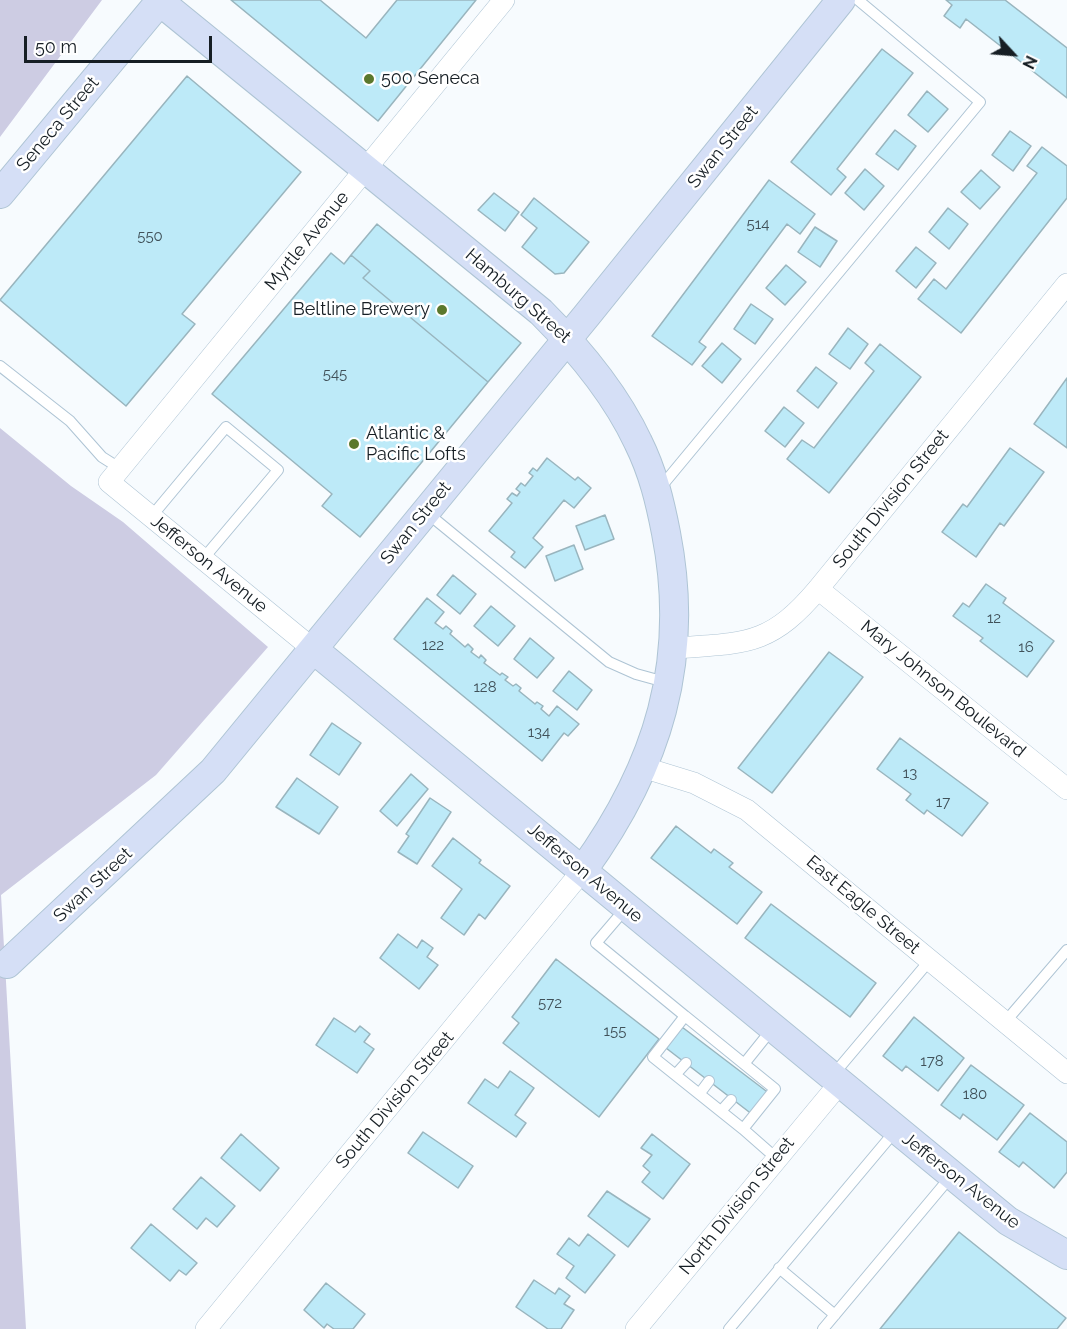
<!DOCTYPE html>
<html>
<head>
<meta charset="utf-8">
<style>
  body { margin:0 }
  #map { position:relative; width:1067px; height:1329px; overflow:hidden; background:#f7fbfe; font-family:Raleway,sans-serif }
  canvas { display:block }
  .north { position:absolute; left:983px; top:24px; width:60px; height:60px; -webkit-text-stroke:4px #fff; paint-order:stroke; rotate:116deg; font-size:16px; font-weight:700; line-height:24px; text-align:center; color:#161e24 }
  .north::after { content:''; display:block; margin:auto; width:21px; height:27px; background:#161e24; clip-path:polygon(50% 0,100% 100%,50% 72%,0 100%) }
  .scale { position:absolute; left:24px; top:36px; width:188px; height:27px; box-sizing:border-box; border:3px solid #161e24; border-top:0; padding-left:8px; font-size:18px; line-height:21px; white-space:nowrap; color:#161e24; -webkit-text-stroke:4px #fff; paint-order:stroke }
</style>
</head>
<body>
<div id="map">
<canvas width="1067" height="1329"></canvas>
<div class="north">N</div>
<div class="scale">50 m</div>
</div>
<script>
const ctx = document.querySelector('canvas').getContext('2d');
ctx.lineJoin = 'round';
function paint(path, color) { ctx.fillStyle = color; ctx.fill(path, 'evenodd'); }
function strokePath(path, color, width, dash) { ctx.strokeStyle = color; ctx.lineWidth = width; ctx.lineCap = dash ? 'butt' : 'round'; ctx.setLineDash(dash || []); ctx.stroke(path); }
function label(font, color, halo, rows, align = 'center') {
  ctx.font = font + ' Raleway,sans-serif'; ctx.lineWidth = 5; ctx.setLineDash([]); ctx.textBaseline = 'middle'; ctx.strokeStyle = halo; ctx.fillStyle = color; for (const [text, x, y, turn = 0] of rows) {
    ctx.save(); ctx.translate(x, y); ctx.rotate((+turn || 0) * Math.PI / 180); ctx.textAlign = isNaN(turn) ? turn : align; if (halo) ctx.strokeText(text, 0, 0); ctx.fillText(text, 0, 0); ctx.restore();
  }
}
paint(new Path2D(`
  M 0,0 L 102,0 L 0,137 Z
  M 0,428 L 71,486 L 123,522 L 268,647 L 156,775 L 1,895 L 26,1329 L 0,1329 Z`), '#cdcce3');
const building = new Path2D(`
  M 231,0 L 320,0 L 366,38 L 397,0 L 476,0 L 378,121 Z
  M 946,0 L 1005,0 L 1067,48 L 1067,98 L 966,19 L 960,28 L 944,16 L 952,5 Z
  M 882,49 L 913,73 L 837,169 L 846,177 L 831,195 L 791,162 Z
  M 187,76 L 301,172 L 182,314 L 195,324 L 126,406 L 0,300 Z
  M 927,91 L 948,109 L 928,132 L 908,115 Z
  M 895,130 L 916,146 L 898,170 L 876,154 Z
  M 1010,131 L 1031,146 L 1013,171 L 992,155 Z
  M 1042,147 L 1067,166 L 1067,198 L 961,333 L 918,299 L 934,279 L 946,289 L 1037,173 L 1027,166 Z
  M 865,169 L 884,186 L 864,210 L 845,193 Z
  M 981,170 L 1000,187 L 980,209 L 961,192 Z
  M 769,180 L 815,214 L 800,234 L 787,224 L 699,342 L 706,347 L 692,365 L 652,336 Z
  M 494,193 L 519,212 L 505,231 L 478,210 Z
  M 534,198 L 589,242 L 564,273 L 555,274 L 522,247 L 537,228 L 521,215 Z
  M 948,208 L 968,224 L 949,249 L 929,232 Z
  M 377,224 L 521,343 L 488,382 L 363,278 L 370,271 L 351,255 Z
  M 815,227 L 837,241 L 820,267 L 798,252 Z
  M 916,247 L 936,263 L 916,288 L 896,271 Z
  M 331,253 L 344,264 L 351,255 L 370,271 L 363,278 L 488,382 L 360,537 L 322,506 L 332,494 L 212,394 Z
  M 786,265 L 806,282 L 785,305 L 766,288 Z
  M 751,304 L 773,319 L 755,344 L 734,329 Z
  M 848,328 L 868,344 L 850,369 L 829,354 Z
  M 722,343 L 741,359 L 722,383 L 702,366 Z
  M 880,344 L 921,377 L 829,493 L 787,459 L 802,440 L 814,448 L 874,371 L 865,363 Z
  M 816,367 L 837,383 L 818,408 L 797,391 Z
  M 1067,378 L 1067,448 L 1034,424 Z
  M 784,407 L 804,423 L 785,447 L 765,431 Z
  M 1010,448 L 1044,472 L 1004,526 L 1000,523 L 976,557 L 942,532 L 963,504 L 967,507 Z
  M 547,458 L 575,480 L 578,477 L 591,488 L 574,508 L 564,500 L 533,538 L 543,547 L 525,568 L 511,557 L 515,552 L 489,531 L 512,503 L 507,499 L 512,493 L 517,496 L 520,492 L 516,489 L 521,483 L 525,486 L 533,476 L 529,473 L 533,468 L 537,471 Z
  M 605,515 L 614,539 L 585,550 L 576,526 Z
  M 574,545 L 583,569 L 555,581 L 546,556 Z
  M 453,575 L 476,594 L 460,614 L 437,595 Z
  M 986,584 L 1006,598 L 1003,603 L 1054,641 L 1027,677 L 980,641 L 983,638 L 953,616 L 963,603 L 969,607 Z
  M 427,598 L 444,612 L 435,623 L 443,629 L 446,626 L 452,631 L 450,634 L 465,647 L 468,644 L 473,649 L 471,652 L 479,658 L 481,655 L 486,660 L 484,663 L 500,675 L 502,673 L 508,677 L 505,680 L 513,686 L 516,684 L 521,688 L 519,691 L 535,704 L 537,702 L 543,706 L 541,709 L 549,716 L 557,706 L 579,724 L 568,736 L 564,733 L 542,761 L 394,639 Z
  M 491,606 L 515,626 L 498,646 L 474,626 Z
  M 530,638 L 554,658 L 537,678 L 514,659 Z
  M 829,652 L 863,677 L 772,793 L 738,768 Z
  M 569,671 L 592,690 L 577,710 L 553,691 Z
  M 332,723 L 361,743 L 339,775 L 310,755 Z
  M 900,738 L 988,803 L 962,836 L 927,810 L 924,814 L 906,800 L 911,794 L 877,769 Z
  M 411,774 L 428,789 L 397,826 L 380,811 Z
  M 297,778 L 338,807 L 319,834 L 276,807 Z
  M 430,798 L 451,812 L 417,864 L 398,852 L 409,836 L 406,834 Z
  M 676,826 L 711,853 L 714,849 L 733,863 L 729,867 L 762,892 L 737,924 L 651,858 Z
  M 453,838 L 481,860 L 479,863 L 510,886 L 485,919 L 479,914 L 464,935 L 441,918 L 462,889 L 432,866 Z
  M 771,904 L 876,983 L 850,1017 L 745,938 Z
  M 398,934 L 417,948 L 422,940 L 433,948 L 427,957 L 438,965 L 419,989 L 380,958 Z
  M 556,959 L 659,1039 L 599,1117 L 503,1043 L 519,1023 L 512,1017 Z
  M 914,1017 L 964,1058 L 938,1091 L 906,1066 L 902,1071 L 883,1056 Z
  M 334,1018 L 355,1032 L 360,1026 L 370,1034 L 364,1042 L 374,1049 L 357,1073 L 316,1045 Z
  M 682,1027 L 770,1094 L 753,1115 L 666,1048 Z
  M 971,1065 L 1024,1105 L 997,1140 L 963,1114 L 960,1119 L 941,1105 Z
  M 510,1071 L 534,1088 L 515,1115 L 526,1123 L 516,1137 L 468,1103 L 485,1079 L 498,1088 Z
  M 1030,1113 L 1067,1142 L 1067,1172 L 1054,1188 L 1023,1162 L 1019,1167 L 999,1152 Z
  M 423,1132 L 473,1166 L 458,1188 L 408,1153 Z
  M 241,1134 L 279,1168 L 260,1191 L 221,1158 Z
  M 652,1134 L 690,1164 L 663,1199 L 642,1182 L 650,1172 L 643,1166 L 652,1155 L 641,1148 Z
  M 201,1177 L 235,1206 L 217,1227 L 206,1218 L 197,1229 L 173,1209 Z
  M 607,1191 L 650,1219 L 628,1247 L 588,1216 Z
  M 151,1224 L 197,1263 L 186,1275 L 179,1270 L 170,1281 L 131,1248 Z
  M 959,1232 L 1066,1318 L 1057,1329 L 880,1329 Z
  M 588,1234 L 615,1255 L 585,1293 L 566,1278 L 574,1266 L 557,1254 L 569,1238 L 579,1246 Z
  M 534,1280 L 555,1294 L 559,1288 L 570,1296 L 564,1304 L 574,1310 L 561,1329 L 548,1329 L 516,1307 Z
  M 326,1283 L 365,1314 L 353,1329 L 334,1329 L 327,1324 L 324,1328 L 304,1310 Z`);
paint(building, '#bdeaf8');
strokePath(building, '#99b5be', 1.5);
const lane = new Path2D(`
  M 0,366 L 70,421 L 102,457 L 121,469
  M 660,488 L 980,102 L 858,0
  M 426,512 L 609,662 L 636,674 L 665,682
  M 151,517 L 226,427 L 278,470 L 203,559
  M 626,908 L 596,943 L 685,1016
  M 1006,1021 L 1067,950
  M 744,1064 L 772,1029
  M 676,1074 L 686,1063
  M 833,1075 L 930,960
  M 700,1093 L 709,1081
  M 721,1111 L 731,1100
  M 743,1129 L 653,1057 L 685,1016 L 775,1089 L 743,1129 L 776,1158
  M 779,1268 L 835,1315
  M 729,1329 L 896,1130
  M 823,1329 L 952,1175`);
const street = new Path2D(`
  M 818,589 L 1067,789
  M 675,648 C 746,643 770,646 818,589 L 1067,284
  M 313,649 L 109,482 L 504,0
  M 642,767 L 694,783 L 747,810 L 1067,1073
  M 206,1329 L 583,870
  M 636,1329 L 839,1084`);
const secondary = new Path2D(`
  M 158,0 L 541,312 C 579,350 615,393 638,442 C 653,472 660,502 666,533 C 691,661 658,766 583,870
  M 0,194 L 161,0
  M 313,649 L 1008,1221 L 1067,1255
  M 7,964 L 213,771 L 587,315 L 841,0`);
strokePath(lane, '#aec4d4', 12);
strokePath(street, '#aec4d4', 22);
strokePath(secondary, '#aec4d4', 30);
strokePath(lane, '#fff', 10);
strokePath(street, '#fff', 21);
strokePath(secondary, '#d5dff6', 28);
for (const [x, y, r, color] of [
  [369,79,6,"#5b782d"],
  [442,310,6,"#5b782d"],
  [354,444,6,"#5b782d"]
]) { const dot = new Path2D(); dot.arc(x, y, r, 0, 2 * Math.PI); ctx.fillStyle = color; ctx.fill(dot); strokePath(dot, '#fff', 2); }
label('15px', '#405159', null, [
  ["514",758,224],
  ["550",150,236],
  ["545",335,374],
  ["12",994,618],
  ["122",433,645],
  ["16",1026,647],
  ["128",485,687],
  ["134",539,732],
  ["13",910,773],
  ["17",943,802],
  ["572",550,1003],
  ["155",615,1031],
  ["178",932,1061],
  ["180",975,1094]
]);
label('18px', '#161e24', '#fff', [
  ["500 Seneca",381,79],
  ["Beltline Brewery",430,310,"right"],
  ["Atlantic &",366,434],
  ["Pacific Lofts",366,455]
], 'left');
label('18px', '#161e24', '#fff', [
  ["Seneca Street",58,124,-50],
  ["Swan Street",723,147,-51],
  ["Myrtle Avenue",307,241,-51],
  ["Hamburg Street",518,296,41],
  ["South Division Street",891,499,-51],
  ["Swan Street",416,523,-51],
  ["Jefferson Avenue",209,564,39],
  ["Mary Johnson Boulevard",943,689,39],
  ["Jefferson Avenue",585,873,40],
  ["Swan Street",93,885,-43],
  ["East Eagle Street",863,905,40],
  ["South Division Street",395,1100,-50],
  ["Jefferson Avenue",961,1181,38],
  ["North Division Street",737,1206,-51]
]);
</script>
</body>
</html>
